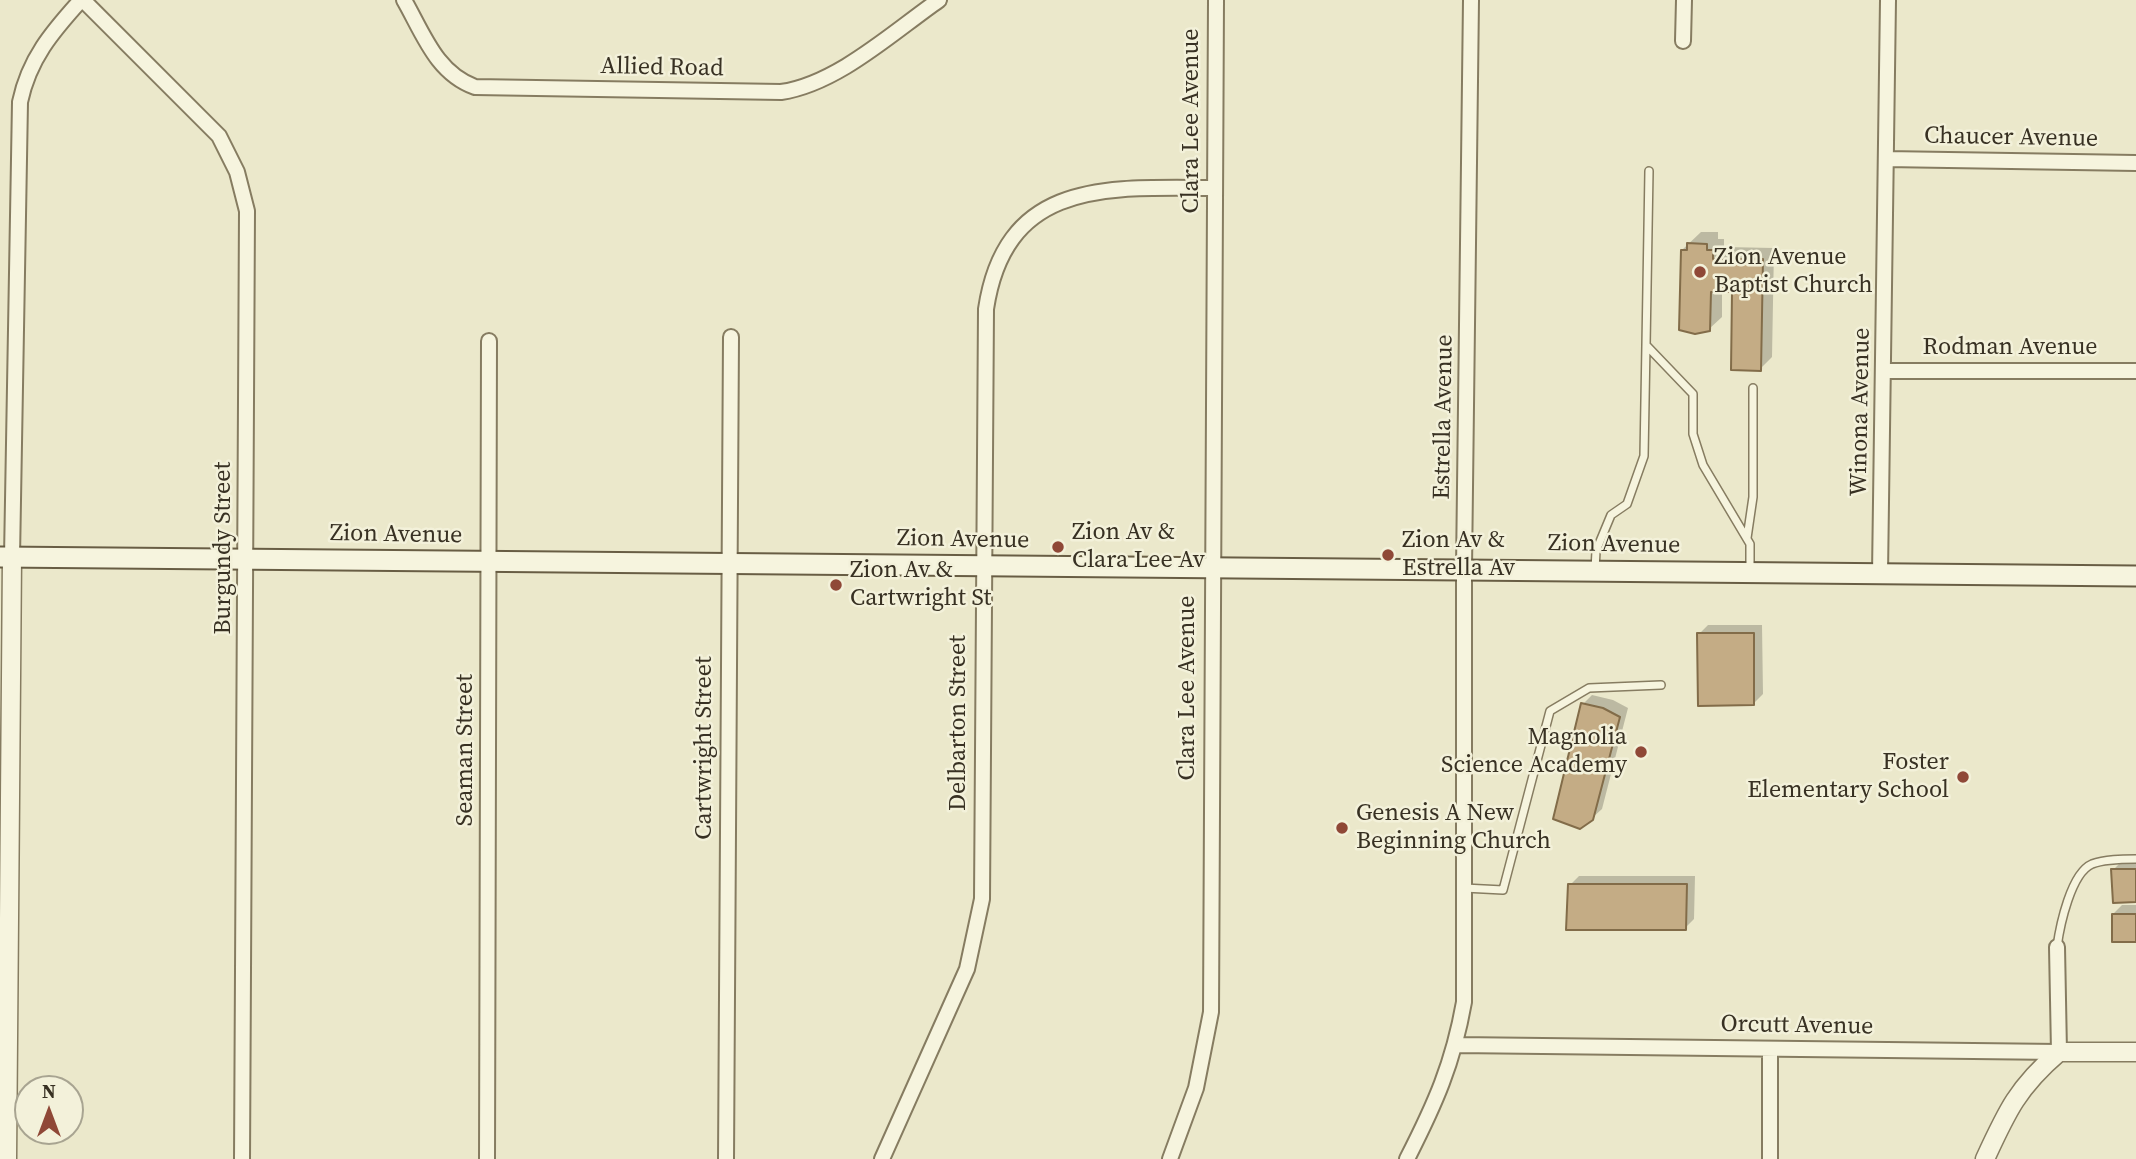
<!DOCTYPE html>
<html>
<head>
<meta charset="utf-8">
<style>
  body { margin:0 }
  #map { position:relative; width:2136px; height:1159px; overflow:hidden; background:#ebe8cb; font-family:"Source Serif 4",serif }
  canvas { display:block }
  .north { position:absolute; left:14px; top:1075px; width:70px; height:70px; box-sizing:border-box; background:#f3f1da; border:2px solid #a8a491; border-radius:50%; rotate:0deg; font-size:19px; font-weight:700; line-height:28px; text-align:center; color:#383123 }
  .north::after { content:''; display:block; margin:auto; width:24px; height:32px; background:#8f4837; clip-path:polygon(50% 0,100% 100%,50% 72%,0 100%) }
</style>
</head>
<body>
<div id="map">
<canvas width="2136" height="1159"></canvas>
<div class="north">N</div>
</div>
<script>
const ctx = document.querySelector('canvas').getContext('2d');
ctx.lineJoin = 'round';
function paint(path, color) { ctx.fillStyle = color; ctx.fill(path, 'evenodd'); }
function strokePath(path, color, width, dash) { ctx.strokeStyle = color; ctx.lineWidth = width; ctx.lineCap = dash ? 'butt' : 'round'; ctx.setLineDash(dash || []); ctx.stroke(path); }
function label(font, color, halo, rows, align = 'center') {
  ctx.font = font + ' "Source Serif 4",serif'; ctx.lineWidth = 5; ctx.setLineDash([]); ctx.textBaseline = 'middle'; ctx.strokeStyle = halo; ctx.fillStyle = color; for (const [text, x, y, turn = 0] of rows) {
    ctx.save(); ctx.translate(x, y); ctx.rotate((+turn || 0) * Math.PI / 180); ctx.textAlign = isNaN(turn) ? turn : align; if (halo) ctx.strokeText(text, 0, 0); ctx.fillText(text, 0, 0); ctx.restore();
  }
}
paint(new Path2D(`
  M 1701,232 L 1718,232 L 1718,239 L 1724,239 L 1724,247 L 1774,248 L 1772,357 L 1760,369 L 1734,290 L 1722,290 L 1722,317 L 1709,329 L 1682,250 Z
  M 1708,625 L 1762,625 L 1763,694 L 1754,703 L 1699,634 Z
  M 1592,695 L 1613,700 L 1628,708 L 1602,809 L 1592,818 L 1583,704 Z
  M 2122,861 L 2136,861 L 2136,900 L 2113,870 Z
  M 1579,876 L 1695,876 L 1694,919 L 1685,928 L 1570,885 Z
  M 2122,905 L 2136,905 L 2136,940 L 2113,914 Z`), '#0003');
const building = new Path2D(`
  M 1687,243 L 1707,244 L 1707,250 L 1713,250 L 1713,259 L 1763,259 L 1761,371 L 1731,370 L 1732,292 L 1711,292 L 1710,331 L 1695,334 L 1679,330 L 1681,250 L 1687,250 Z
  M 1697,633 L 1754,633 L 1754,705 L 1698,706 Z
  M 1581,703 L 1603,708 L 1620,717 L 1593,820 L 1580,829 L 1553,819 Z
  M 2111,869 L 2136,869 L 2136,902 L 2113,903 Z
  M 1568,884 L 1687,884 L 1686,930 L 1566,930 Z
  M 2112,914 L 2136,914 L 2136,942 L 2112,942 Z`);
paint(building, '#c4ac85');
strokePath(building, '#826c49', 2);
const service = new Path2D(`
  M 1646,345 L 1649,171
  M 1747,538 L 1753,497 L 1753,388
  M 1595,570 L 1596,551 L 1611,515 L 1627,504 L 1644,456 L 1646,345 L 1693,394 L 1693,434 L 1703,465 L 1750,544 L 1750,570
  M 1464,888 L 1503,890 L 1550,711 L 1589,688 L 1661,685
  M 2057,947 C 2060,925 2071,873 2092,864 C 2105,859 2122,859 2136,859`);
const minor = new Path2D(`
  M 83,0 L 219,136 L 237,172 L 247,211 L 242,1159
  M 404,0 C 423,33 436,73 475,87 L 781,92 C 837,84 893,32 939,0
  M 1683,41 L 1684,0
  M 1886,159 L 2136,163
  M 1884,371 L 2136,371
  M 12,557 L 20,102 C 29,59 52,32 81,0
  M 1880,573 L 1888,0
  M 1457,1045 L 2059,1052 L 2057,947
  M 1770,1050 L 1770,1159
  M 487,1159 L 489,341
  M 726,1159 L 731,337
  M 882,1159 L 967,969 L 982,899 L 986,309 C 1006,177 1111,188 1215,188
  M 1170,1159 L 1196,1088 L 1211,1012 L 1216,0
  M 1407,1159 C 1435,1104 1453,1064 1464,1002 L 1464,568 L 1471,0`);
const tertiary = new Path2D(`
  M 7,1159 L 12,557
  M 1985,1159 C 2007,1111 2018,1087 2059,1052 L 2136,1052`);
const secondary = new Path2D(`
  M 0,557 L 2136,576`);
strokePath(service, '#867c61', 10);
strokePath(minor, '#867c61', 18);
strokePath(tertiary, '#867c61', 21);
strokePath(secondary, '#685d44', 23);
strokePath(service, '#f6f4de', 7);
strokePath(minor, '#f6f4de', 14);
strokePath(tertiary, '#f6f4de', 18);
strokePath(secondary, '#f6f4de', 19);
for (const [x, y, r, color] of [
  [1700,272,7,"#8f4837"],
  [1058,547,7,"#8f4837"],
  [1388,555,7,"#8f4837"],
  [836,585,7,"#8f4837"],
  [1641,752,7,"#8f4837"],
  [1963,777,7,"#8f4837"],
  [1342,828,7,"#8f4837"]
]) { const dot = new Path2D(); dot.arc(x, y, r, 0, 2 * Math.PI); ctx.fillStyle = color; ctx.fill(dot); strokePath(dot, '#f3f1da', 2.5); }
label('24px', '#383123', '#f3f1da', [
  ["Allied Road",662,68,1],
  ["Clara Lee Avenue",1192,121,-90],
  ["Chaucer Avenue",2011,138,1],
  ["Rodman Avenue",2010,348],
  ["Winona Avenue",1861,412,-89],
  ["Estrella Avenue",1444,417,-89],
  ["Zion Avenue",396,535,1],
  ["Zion Avenue",963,540,1],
  ["Zion Avenue",1614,545,1],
  ["Burgundy Street",224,548,-90],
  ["Clara Lee Avenue",1188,688,-90],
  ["Delbarton Street",959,723,-90],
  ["Cartwright Street",705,748,-90],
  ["Seaman Street",466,750,-90],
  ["Orcutt Avenue",1797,1026,1]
]);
label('24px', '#383123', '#f3f1da', [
  ["Zion Avenue",1714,258],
  ["Baptist Church",1714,286],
  ["Zion Av &",1072,533],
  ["Clara Lee Av",1072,561],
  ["Zion Av &",1402,541],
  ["Estrella Av",1402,569],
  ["Zion Av &",850,571],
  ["Cartwright St",850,599],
  ["Magnolia",1627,738,"right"],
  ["Science Academy",1627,766,"right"],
  ["Foster",1949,763,"right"],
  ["Elementary School",1949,791,"right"],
  ["Genesis A New",1356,814],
  ["Beginning Church",1356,842]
], 'left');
</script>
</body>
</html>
